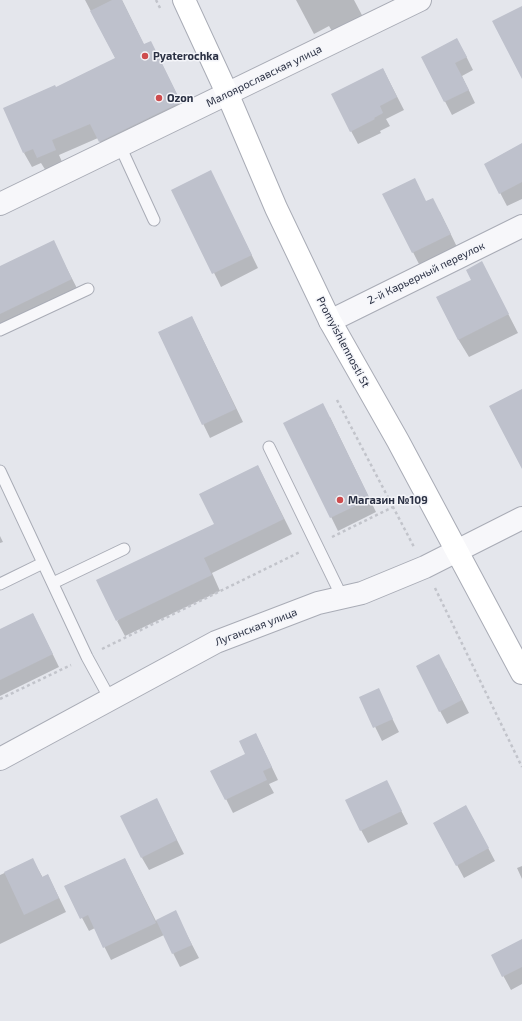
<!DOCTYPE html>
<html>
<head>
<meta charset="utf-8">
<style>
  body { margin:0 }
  canvas { display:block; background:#e4e6ec }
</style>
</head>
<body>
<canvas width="522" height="1021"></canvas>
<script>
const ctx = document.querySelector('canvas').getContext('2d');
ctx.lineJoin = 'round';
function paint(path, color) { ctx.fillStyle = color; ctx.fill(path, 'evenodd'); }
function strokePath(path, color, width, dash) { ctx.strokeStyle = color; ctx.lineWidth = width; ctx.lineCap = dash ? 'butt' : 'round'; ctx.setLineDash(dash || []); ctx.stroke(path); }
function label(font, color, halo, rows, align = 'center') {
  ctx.font = font + ' "Exo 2",sans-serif'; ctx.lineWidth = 3; ctx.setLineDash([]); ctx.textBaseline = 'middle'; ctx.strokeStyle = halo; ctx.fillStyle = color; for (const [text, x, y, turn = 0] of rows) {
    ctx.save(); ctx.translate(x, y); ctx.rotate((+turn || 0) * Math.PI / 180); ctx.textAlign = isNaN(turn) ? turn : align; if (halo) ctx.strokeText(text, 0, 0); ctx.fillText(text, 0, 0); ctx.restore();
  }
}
paint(new Path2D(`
  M 85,0 L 122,0 L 144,45 L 158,56 L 188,117 L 108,156 L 98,138 L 59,155 L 63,164 L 46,171 L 41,163 L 32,167 L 24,153 L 56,88 L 116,59 Z
  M 296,0 L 354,0 L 363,17 L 333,33 L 329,26 L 314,34 Z
  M 464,52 L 473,70 L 462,76 L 475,103 L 452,115 L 422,57 Z
  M 383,69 L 404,110 L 386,119 L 390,126 L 380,131 L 381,133 L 358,144 L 351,131 Z
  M 522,156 L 522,199 L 507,206 L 485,164 Z
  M 211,172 L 258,268 L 221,287 L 173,190 Z
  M 384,195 L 426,202 L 440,212 L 457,247 L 420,266 Z
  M 53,242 L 79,292 L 0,330 L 0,267 Z
  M 482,263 L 518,333 L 469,357 L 458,339 Z
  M 192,317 L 243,422 L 210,438 L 159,333 Z
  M 330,417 L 376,512 L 338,531 L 285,423 Z
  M 258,466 L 292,534 L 212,573 L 220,591 L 125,636 L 117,621 L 215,524 Z
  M 0,536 L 3,542 L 0,543 Z
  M 33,614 L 59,667 L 0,696 L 0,630 Z
  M 446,668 L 469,713 L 447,724 L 440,711 Z
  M 378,690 L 399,732 L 382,741 L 361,698 Z
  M 256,734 L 278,780 L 269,784 L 274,793 L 233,813 L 212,771 L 247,755 Z
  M 386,781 L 408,824 L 368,843 L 361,830 Z
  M 157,800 L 184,854 L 149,870 L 142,858 Z
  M 473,819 L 495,861 L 464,878 L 457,865 Z
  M 125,859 L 156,921 L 175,912 L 199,958 L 180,967 L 164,935 L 111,960 L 95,928 L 89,931 L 65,886 Z
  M 33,860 L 43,878 L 48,875 L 66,912 L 0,944 L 0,875 Z
  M 522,866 L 522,879 L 517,868 Z
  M 522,940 L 522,984 L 511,990 L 492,955 Z`), '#0003');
paint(new Path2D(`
  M 112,0 L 122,0 L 144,44 L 151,41 L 181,102 L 99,142 L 90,124 L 52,140 L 56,150 L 37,158 L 33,149 L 23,153 L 3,108 L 55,85 L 56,87 L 115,58 L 90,11 Z
  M 522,6 L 522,79 L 492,21 Z
  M 457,38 L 467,57 L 455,63 L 469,90 L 444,102 L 421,57 Z
  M 383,68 L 397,97 L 380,106 L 383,113 L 374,118 L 375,119 L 350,132 L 331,94 Z
  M 522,143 L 522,182 L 499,194 L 484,164 Z
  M 211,170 L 252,255 L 212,274 L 171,190 Z
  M 415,178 L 426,201 L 433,198 L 451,234 L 412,253 L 382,194 Z
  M 54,240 L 72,279 L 0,314 L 0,266 Z
  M 482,261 L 509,314 L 458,340 L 436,297 L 471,280 L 466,270 Z
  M 192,316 L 236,409 L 202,425 L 158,332 Z
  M 522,389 L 522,469 L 489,406 Z
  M 323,403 L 370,499 L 330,518 L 283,423 Z
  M 258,465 L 284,519 L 204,558 L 212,575 L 116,621 L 96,580 L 214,524 L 199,494 Z
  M 33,613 L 53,654 L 0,680 L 0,629 Z
  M 439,654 L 462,700 L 439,712 L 416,666 Z
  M 379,688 L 393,719 L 373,728 L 359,697 Z
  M 256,733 L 272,767 L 263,771 L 267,780 L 225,800 L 210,771 L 245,754 L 239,741 Z
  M 387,780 L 402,811 L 360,831 L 345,800 Z
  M 157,798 L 177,840 L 141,858 L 120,816 Z
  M 466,805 L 489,848 L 456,866 L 433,823 Z
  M 33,858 L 42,877 L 48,874 L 59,898 L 24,915 L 4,872 Z
  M 125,858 L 156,923 L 103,948 L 88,915 L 80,919 L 64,886 Z
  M 176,910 L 192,945 L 172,954 L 156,920 Z
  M 522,939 L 522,967 L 502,977 L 491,955 Z`), '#bec1cc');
const service = new Path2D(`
  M 120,146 L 154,220
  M 0,330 L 88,289
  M 269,447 L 342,597
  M 0,471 L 87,657 L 110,699
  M 53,583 L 124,549
  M 0,584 L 43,563`);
const minor = new Path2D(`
  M 0,204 L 420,0
  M 330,321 L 522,226
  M 0,759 L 216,642 L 318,603 L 362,593 L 425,567 L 522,518`);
const secondary = new Path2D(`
  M 184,0 L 227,93 L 276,208 L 330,321 L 398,441 L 522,673`);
strokePath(service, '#a9acb6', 13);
strokePath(minor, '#a9acb6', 24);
strokePath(secondary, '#a9acb6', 24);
strokePath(new Path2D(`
  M 156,0 L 161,10
  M 337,400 L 414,547
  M 332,537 L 393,507
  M 435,588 L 522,767
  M 102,649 L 300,552
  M 0,699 L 71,665`), '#c2c4cb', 2.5, [3, 3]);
strokePath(service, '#f7f7fa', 11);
strokePath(minor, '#f7f7fa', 22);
strokePath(secondary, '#fff', 22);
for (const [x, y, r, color] of [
  [145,56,4,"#ce4c4e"],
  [159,98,4,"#ce4c4e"],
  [340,500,4,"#ce4c4e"]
]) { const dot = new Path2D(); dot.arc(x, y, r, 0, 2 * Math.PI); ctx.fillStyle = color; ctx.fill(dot); strokePath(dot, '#f4f5f9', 1.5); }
label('bold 11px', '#2b3144', '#f4f5f9', [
  ["Pyaterochka",153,56],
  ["Ozon",167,98],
  ["Магазин №109",348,500]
], 'left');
label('11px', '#2b3144', '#f4f5f9', [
  ["Малоярославская улица",264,76,-26],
  ["2-й Карьерный переулок",426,273,-26],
  ["Promyishlennosti St",343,342,62],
  ["Луганская улица",256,627,-21]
]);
</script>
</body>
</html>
